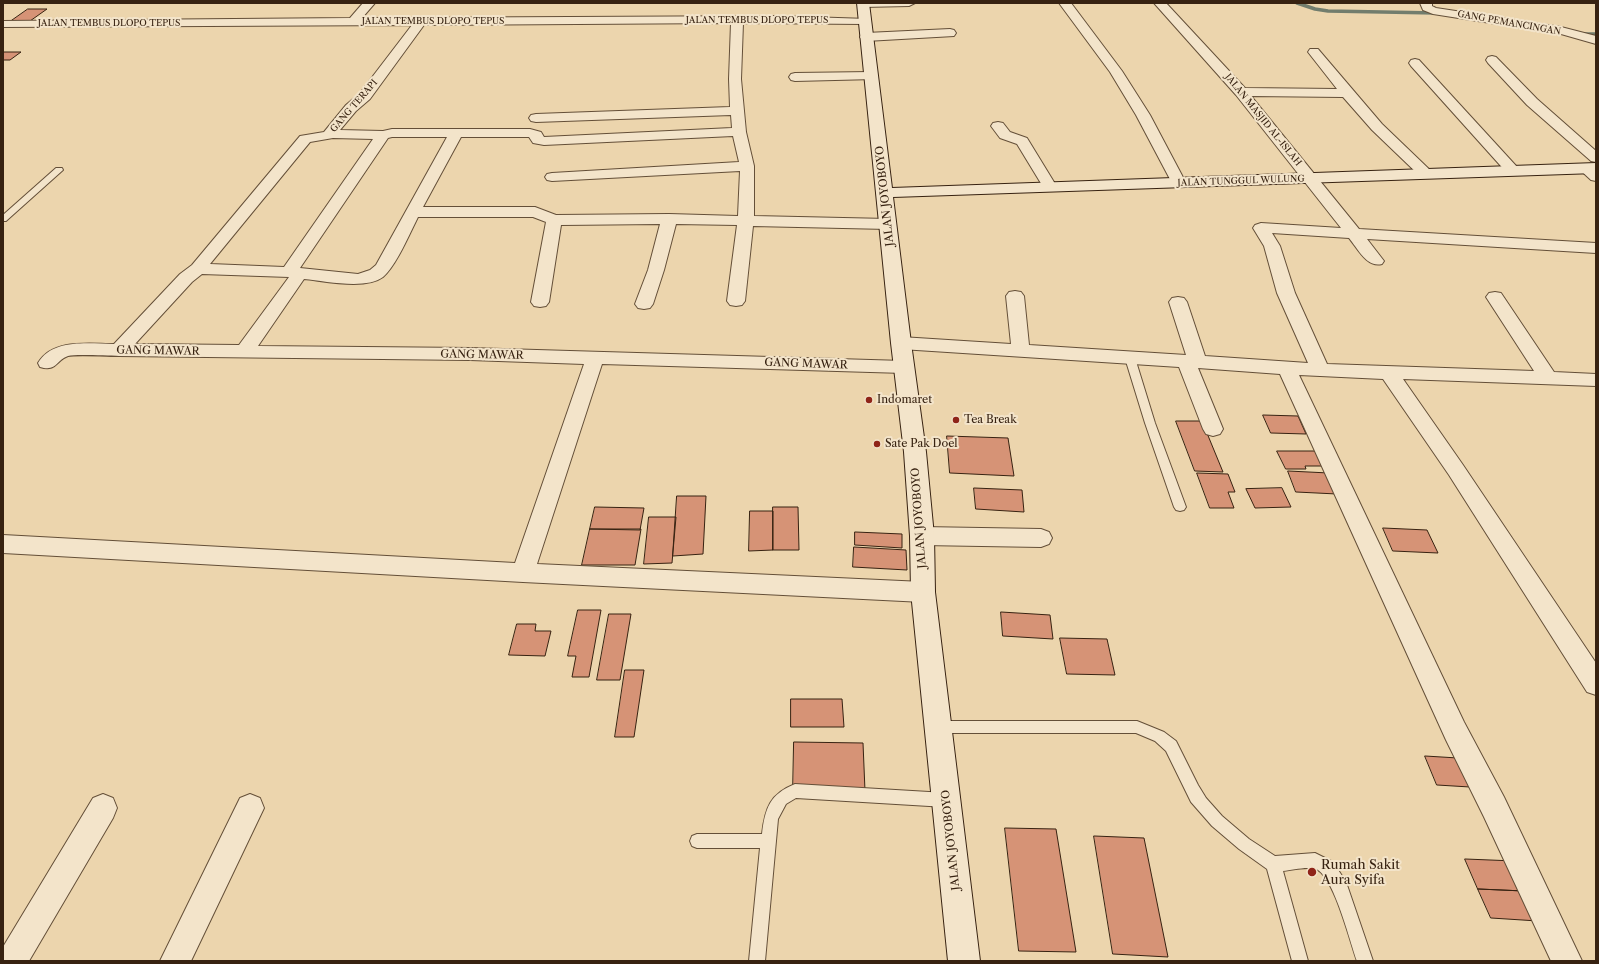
<!DOCTYPE html>
<html>
<head>
<meta charset="utf-8">
<style>
  body { margin:0 }
  #map { position:relative; width:1599px; height:964px; overflow:hidden; background:#ecd5ad; font-family:"Libre Caslon Text",serif }
  canvas { display:block }
  .frame { position:absolute; inset:0; border:4px solid #372211; pointer-events:none }
</style>
</head>
<body>
<div id="map">
<canvas width="1599" height="964"></canvas>
<div class="frame"></div>
</div>
<script>
const ctx = document.querySelector('canvas').getContext('2d');
ctx.lineJoin = 'round';
function strokePath(path, color, width, dash) { ctx.strokeStyle = color; ctx.lineWidth = width; ctx.lineCap = dash ? 'butt' : 'round'; ctx.setLineDash(dash || []); ctx.stroke(path); }
function paint(path, color) { ctx.fillStyle = color; ctx.fill(path, 'evenodd'); }
function label(font, color, halo, rows, align = 'center') {
  ctx.font = font + ' "Libre Caslon Text",serif'; ctx.lineWidth = 4; ctx.setLineDash([]); ctx.textBaseline = 'middle'; ctx.strokeStyle = halo; ctx.fillStyle = color; for (const [text, x, y, turn = 0] of rows) {
    ctx.save(); ctx.translate(x, y); ctx.rotate((+turn || 0) * Math.PI / 180); ctx.textAlign = isNaN(turn) ? turn : align; if (halo) ctx.strokeText(text, 0, 0); ctx.fillText(text, 0, 0); ctx.restore();
  }
}
strokePath(new Path2D(`
  M 1297,3 L 1315,9 L 1328,11 L 1436,13
  M 1581,34 L 1596,34`), '#727d6d', 3.5);
const building = new Path2D(`
  M 28,9 L 47,9 L 30,21 L 11,21 Z
  M 4,52 L 21,52 L 10,60 L 3,60 Z
  M 1263,415 L 1298,416 L 1306,434 L 1271,433 Z
  M 1176,421 L 1202,421 L 1223,472 L 1195,471 Z
  M 947,436 L 1008,438 L 1014,476 L 950,473 Z
  M 1277,451 L 1315,451 L 1323,466 L 1305,466 L 1306,469 L 1286,469 Z
  M 1288,471 L 1329,473 L 1337,494 L 1296,492 Z
  M 1197,473 L 1228,474 L 1235,492 L 1228,492 L 1234,508 L 1210,508 Z
  M 974,488 L 1022,490 L 1024,512 L 976,509 Z
  M 1282,488 L 1291,507 L 1255,508 L 1246,489 Z
  M 677,496 L 706,496 L 703,554 L 673,556 Z
  M 595,507 L 644,508 L 640,530 L 590,529 Z
  M 773,507 L 798,507 L 799,550 L 773,550 Z
  M 750,511 L 773,511 L 773,550 L 749,551 Z
  M 649,517 L 676,517 L 672,563 L 644,564 Z
  M 1383,528 L 1427,530 L 1438,553 L 1393,551 Z
  M 590,529 L 641,529 L 635,565 L 582,565 Z
  M 855,532 L 902,534 L 902,548 L 855,545 Z
  M 854,547 L 906,550 L 907,570 L 853,567 Z
  M 578,610 L 601,610 L 589,677 L 572,677 L 576,656 L 568,656 Z
  M 1001,612 L 1050,615 L 1053,639 L 1003,636 Z
  M 609,614 L 631,614 L 620,680 L 597,680 Z
  M 517,624 L 536,624 L 535,631 L 551,631 L 545,656 L 509,655 Z
  M 1060,638 L 1107,639 L 1115,675 L 1067,674 Z
  M 625,670 L 644,670 L 634,737 L 615,737 Z
  M 791,699 L 842,699 L 844,727 L 791,727 Z
  M 794,742 L 863,743 L 865,791 L 793,791 Z
  M 1425,756 L 1458,758 L 1470,787 L 1437,785 Z
  M 1005,828 L 1056,829 L 1076,952 L 1019,951 Z
  M 1094,836 L 1144,838 L 1168,957 L 1113,954 Z
  M 1465,859 L 1515,861 L 1524,891 L 1478,889 Z
  M 1478,889 L 1524,891 L 1538,921 L 1491,918 Z`);
paint(building, '#d69376');
strokePath(building, '#372211', 1);
const service = new Path2D(`
  M 56,168 L 62,168 L 63,170 L 6,221 L 3,221 L 3,215 Z
  M 1130,355 L 1135,358 L 1155,423 L 1186,507 L 1184,510 L 1180,511 L 1176,510 L 1174,507 L 1145,423 L 1125,358 Z
  M 938,721 L 1137,721 L 1164,732 L 1176,741 L 1198,785 L 1206,798 L 1222,816 L 1249,839 L 1275,856 L 1315,853 L 1333,862 L 1346,882 L 1373,961 L 1357,961 C 1350,942 1334,876 1316,869 C 1307,866 1292,870 1283,871 L 1308,961 L 1292,961 L 1267,869 L 1239,849 L 1212,826 L 1191,802 L 1166,751 L 1155,741 L 1136,733 L 938,733 L 933,732 L 931,727 L 933,722 Z
  M 795,784 L 946,793 L 951,795 L 953,800 L 951,805 L 946,807 L 796,798 L 786,804 L 778,819 L 765,961 L 749,961 L 760,848 L 697,848 L 692,846 L 690,841 L 692,836 L 697,834 L 762,834 C 765,808 770,794 795,784 Z`);
const minor = new Path2D(`
  M 363,3 L 375,3 L 362,18 L 778,16 L 868,19 L 870,21 L 868,23 L 864,24 L 743,23 L 741,79 L 746,132 L 754,166 L 754,216 L 888,219 L 894,221 L 896,224 L 894,227 L 888,229 L 753,226 L 745,301 L 742,305 L 736,306 L 730,305 L 727,301 L 737,225 L 676,224 L 664,270 L 653,304 L 650,308 L 644,309 L 638,308 L 635,304 L 648,270 L 660,224 L 561,225 L 549,302 L 546,306 L 540,307 L 534,306 L 531,302 L 546,222 L 533,217 L 418,217 C 410,233 396,266 383,277 C 366,290 325,281 304,279 L 258,346 L 470,348 L 904,361 L 911,363 L 913,367 L 911,371 L 904,373 L 602,364 L 537,564 L 923,582 L 931,585 L 935,592 L 931,599 L 923,602 L 523,582 L 3,553 L 3,535 L 515,563 L 584,364 L 470,360 L 119,356 C 109,356 76,354 68,356 C 56,360 57,372 40,367 L 38,363 C 53,338 89,344 114,344 L 180,274 L 192,265 L 300,136 L 324,132 L 346,105 L 360,93 L 412,25 L 3,27 L 3,21 L 350,18 ZM 731,23 L 729,79 L 730,107 L 536,114 L 531,115 L 529,118 L 531,121 L 536,122 L 731,115 L 732,128 L 544,137 L 541,132 L 530,129 L 392,129 L 383,131 L 340,130 L 356,111 L 370,99 L 424,25 ZM 733,136 L 739,162 L 552,173 L 547,174 L 545,177 L 547,180 L 552,181 L 740,171 L 738,216 L 669,214 L 556,215 L 535,207 L 423,207 L 461,137 L 529,137 L 533,143 L 544,145 ZM 392,137 L 447,137 L 376,265 L 370,270 L 358,274 L 300,268 L 388,138 ZM 333,138 L 373,139 L 284,267 L 210,264 L 310,142 ZM 202,274 L 289,277 L 239,345 L 135,344 L 192,282 Z
  M 858,3 L 915,3 L 909,6 L 863,7 L 859,6 Z
  M 1059,3 L 1071,3 L 1122,71 L 1150,115 L 1186,183 L 1184,186 L 1179,187 L 1174,186 L 1172,183 L 1136,115 L 1110,72 Z
  M 1154,3 L 1166,3 L 1245,88 L 1337,89 L 1308,52 L 1310,49 L 1318,49 L 1382,124 L 1431,171 L 1433,174 L 1431,177 L 1426,178 L 1421,177 L 1372,130 L 1343,97 L 1251,96 L 1359,229 L 1596,243 L 1596,253 L 1367,239 L 1384,261 L 1382,264 C 1367,268 1358,249 1349,238 L 1272,233 L 1280,246 L 1295,293 L 1327,364 L 1534,371 L 1486,297 L 1489,293 L 1495,292 L 1501,293 L 1554,372 L 1596,374 L 1596,386 L 1403,379 L 1463,465 L 1596,663 L 1596,695 L 1587,692 L 1449,475 L 1383,379 L 1299,375 L 1464,722 L 1504,797 L 1582,961 L 1551,961 L 1484,817 L 1446,740 L 1280,374 L 1198,368 L 1223,429 L 1220,434 L 1213,436 L 1206,434 L 1203,429 L 1179,367 L 901,349 L 895,347 L 892,343 L 895,339 L 901,337 L 1011,344 L 1006,296 L 1009,292 L 1015,291 L 1021,292 L 1024,296 L 1029,345 L 1186,355 L 1169,302 L 1172,298 L 1178,297 L 1184,298 L 1187,302 L 1205,356 L 1308,363 L 1277,293 L 1264,246 L 1253,228 L 1255,225 L 1261,223 L 1341,228 L 1236,95 Z
  M 1420,3 L 1432,3 L 1432,6 L 1436,8 L 1561,27 L 1596,36 L 1596,44 L 1561,34 L 1433,14 L 1423,10 Z
  M 950,29 L 954,30 L 956,33 L 954,36 L 866,41 L 862,40 L 860,37 L 862,34 L 866,33 Z
  M 1492,56 L 1496,57 L 1537,99 L 1596,151 L 1596,162 L 1591,161 L 1527,105 L 1488,63 L 1486,60 L 1488,57 Z
  M 1415,59 L 1419,60 L 1518,168 L 1520,171 L 1518,174 L 1513,175 L 1508,174 L 1411,66 L 1409,63 L 1411,60 Z
  M 871,72 L 875,73 L 877,76 L 875,79 L 795,81 L 791,80 L 789,77 L 791,74 L 795,73 Z
  M 998,122 L 1003,123 L 1010,132 L 1027,138 L 1057,187 L 1055,190 L 1050,191 L 1045,190 L 1017,144 L 1000,138 L 991,126 L 993,123 Z
  M 1585,164 L 1590,165 L 1596,170 L 1596,181 L 1591,180 L 1578,168 L 1580,165 Z
  M 922,527 L 1041,529 L 1049,532 L 1052,538 L 1049,544 L 1041,547 L 922,545 L 914,542 L 911,536 L 914,530 Z
  M 103,794 L 113,798 L 117,808 L 113,818 L 29,961 L 3,961 L 3,947 L 93,798 Z
  M 250,794 L 260,798 L 264,808 L 191,961 L 160,961 L 240,798 Z`);
const secondary = new Path2D(`
  M 857,3 L 869,3 L 892,188 L 1596,163 L 1596,173 L 893,197 L 911,343 L 926,452 L 934,536 L 935,592 L 980,961 L 948,961 L 911,592 L 910,536 L 904,452 L 891,343 Z`);
strokePath(service, '#644f38', 2);
strokePath(minor, '#644f38', 2);
strokePath(secondary, '#372211', 2);
paint(service, '#f3e4ca');
paint(minor, '#f3e4ca');
paint(secondary, '#f3e4ca');
for (const [x, y, r, color] of [
  [869,400,4,"#8f2418"],
  [956,420,4,"#8f2418"],
  [877,444,4,"#8f2418"],
  [1312,872,5,"#8f2418"]
]) { const dot = new Path2D(); dot.arc(x, y, r, 0, 2 * Math.PI); ctx.fillStyle = color; ctx.fill(dot); strokePath(dot, '#f3e4ca', 1.5); }
label('9px', '#372211', '#f3e4ca', [
  ["JALAN TEMBUS DLOPO TEPUS",757,20],
  ["JALAN TEMBUS DLOPO TEPUS",433,21],
  ["JALAN TEMBUS DLOPO TEPUS",109,23],
  ["GANG PEMANCINGAN",1509,23,10],
  ["GANG TERAPI",354,106,-49],
  ["JALAN MASJID AL-ISLAH",1263,120,51],
  ["JALAN TUNGGUL WULUNG",1241,181,-2]
]);
label('11px', '#372211', '#f3e4ca', [
  ["JALAN JOYOBOYO",885,196,-96],
  ["GANG MAWAR",158,351,1],
  ["GANG MAWAR",482,355,1],
  ["GANG MAWAR",806,364,2],
  ["JALAN JOYOBOYO",919,518,-94],
  ["JALAN JOYOBOYO",951,840,-96]
]);
label('11px', '#372211', '#f3e4ca', [
  ["Indomaret",877,400],
  ["Tea Break",964,420],
  ["Sate Pak Doel",885,444]
], 'left');
label('13px', '#372211', '#f3e4ca', [
  ["Rumah Sakit",1321,865],
  ["Aura Syifa",1321,880]
], 'left');
</script>
</body>
</html>
